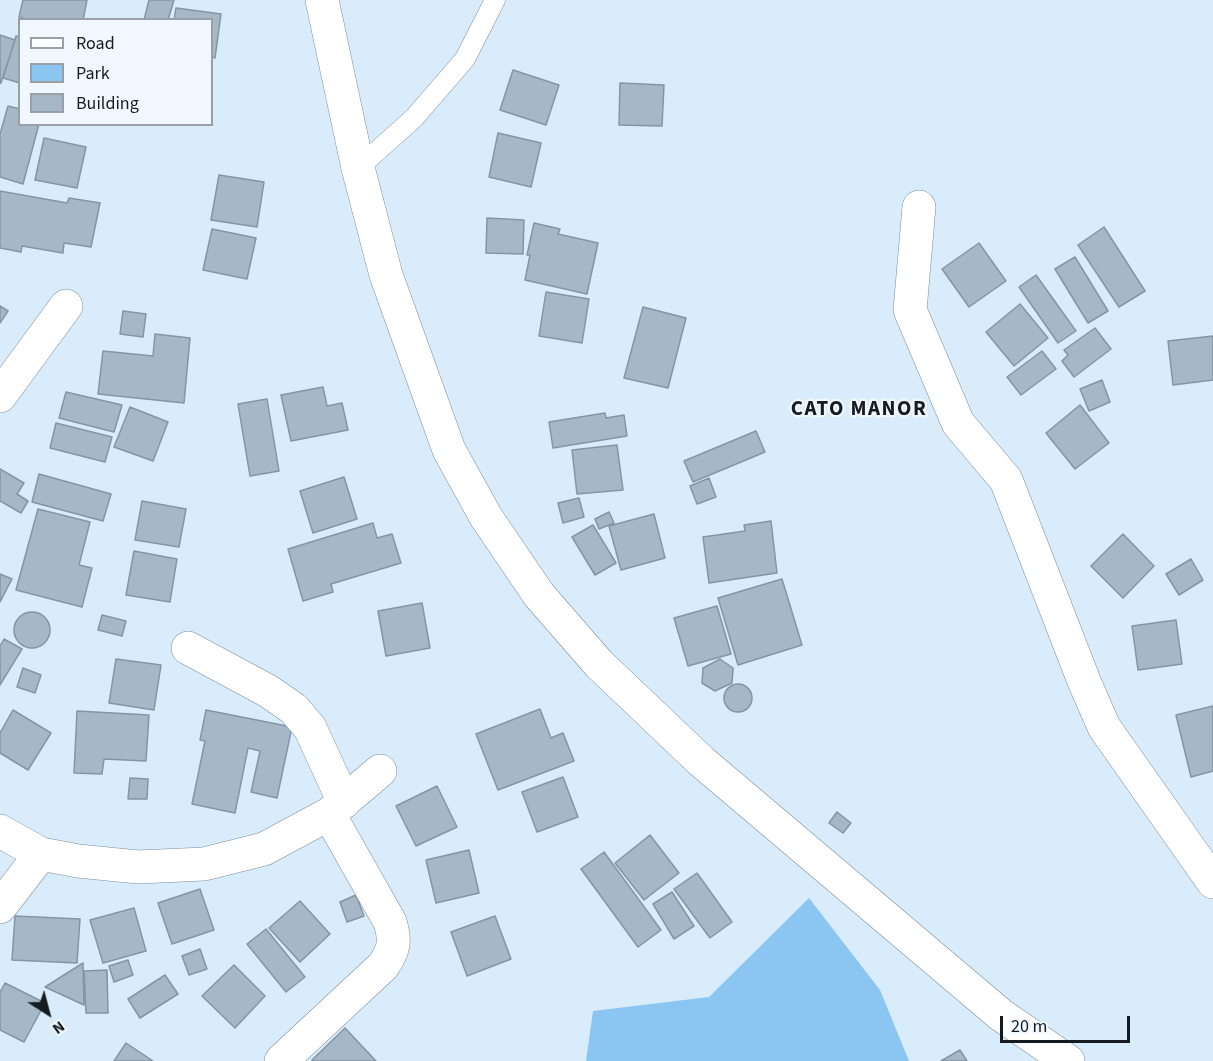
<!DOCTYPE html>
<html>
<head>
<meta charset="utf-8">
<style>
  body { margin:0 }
  #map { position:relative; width:1213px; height:1061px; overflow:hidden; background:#d9ecfb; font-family:"Source Sans 3",sans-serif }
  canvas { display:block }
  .legend { position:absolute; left:18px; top:18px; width:195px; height:108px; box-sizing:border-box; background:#f0f7fe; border:2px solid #989fa6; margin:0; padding:8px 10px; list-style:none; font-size:18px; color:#151b21 }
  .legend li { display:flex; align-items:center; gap:12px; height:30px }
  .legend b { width:30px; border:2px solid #989fa6 }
  .north { position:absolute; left:18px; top:983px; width:60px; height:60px; -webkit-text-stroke:4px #f0f7fe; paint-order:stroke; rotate:144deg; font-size:16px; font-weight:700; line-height:24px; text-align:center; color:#151b21 }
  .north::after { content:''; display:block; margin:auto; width:21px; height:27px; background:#151b21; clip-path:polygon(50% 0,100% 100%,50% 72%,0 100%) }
  .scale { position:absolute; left:1000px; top:1016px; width:130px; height:27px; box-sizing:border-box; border:3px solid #151b21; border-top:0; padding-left:8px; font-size:18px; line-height:21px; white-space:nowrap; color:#151b21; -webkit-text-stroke:4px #f0f7fe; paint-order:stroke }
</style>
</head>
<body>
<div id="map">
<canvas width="1213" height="1061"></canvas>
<ul class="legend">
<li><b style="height:8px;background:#fff"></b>Road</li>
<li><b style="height:16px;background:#8bc5f2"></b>Park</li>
<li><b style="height:16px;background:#a6b8c7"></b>Building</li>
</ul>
<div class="north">N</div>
<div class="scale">20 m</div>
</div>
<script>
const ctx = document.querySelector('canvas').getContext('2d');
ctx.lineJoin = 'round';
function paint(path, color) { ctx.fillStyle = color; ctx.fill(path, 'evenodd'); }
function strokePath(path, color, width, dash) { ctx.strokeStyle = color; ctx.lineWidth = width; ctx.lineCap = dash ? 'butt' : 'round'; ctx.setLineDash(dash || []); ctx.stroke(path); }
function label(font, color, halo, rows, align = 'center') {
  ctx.font = font + ' "Source Sans 3",sans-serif'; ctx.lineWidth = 4.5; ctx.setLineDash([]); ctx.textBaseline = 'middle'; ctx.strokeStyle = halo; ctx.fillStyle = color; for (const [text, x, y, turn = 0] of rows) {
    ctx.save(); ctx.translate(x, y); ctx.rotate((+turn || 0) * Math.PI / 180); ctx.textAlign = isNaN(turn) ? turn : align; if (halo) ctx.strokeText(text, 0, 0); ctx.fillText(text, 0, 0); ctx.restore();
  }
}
paint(new Path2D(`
  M 809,898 L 880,990 L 909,1061 L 586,1061 L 593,1011 L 709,997 Z`), '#8bc5f2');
const building = new Path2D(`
  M 23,0 L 87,0 L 83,20 L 29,20 L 19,17 Z
  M 149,0 L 174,0 L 168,20 L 144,20 Z
  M 176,8 L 221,14 L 215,58 L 212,57 L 212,20 L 174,20 Z
  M 0,35 L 15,40 L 1,83 L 0,83 Z
  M 16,36 L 20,37 L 20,83 L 3,78 Z
  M 513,70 L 559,85 L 546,125 L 500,110 Z
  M 620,83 L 664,85 L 662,126 L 619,125 Z
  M 8,106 L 20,109 L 20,124 L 39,124 L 23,184 L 0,177 L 0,134 Z
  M 498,133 L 541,143 L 531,187 L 489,177 Z
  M 44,138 L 86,147 L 77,188 L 35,180 Z
  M 219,175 L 264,182 L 257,227 L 211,220 Z
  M 0,191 L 67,203 L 69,198 L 100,203 L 91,247 L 64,243 L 63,253 L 22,246 L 21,252 L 0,248 Z
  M 487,218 L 524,220 L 523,254 L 486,253 Z
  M 534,223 L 560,229 L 558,234 L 598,243 L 587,294 L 525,280 L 530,255 L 527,255 Z
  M 1104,227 L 1145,291 L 1119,307 L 1078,245 Z
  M 212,229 L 256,238 L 247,279 L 203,270 Z
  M 979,243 L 1006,281 L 969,307 L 942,269 Z
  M 1075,257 L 1108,311 L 1088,323 L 1055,269 Z
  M 1036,275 L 1076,331 L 1058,343 L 1019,287 Z
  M 546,292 L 589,299 L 582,343 L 539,336 Z
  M 1020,304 L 1048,338 L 1014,366 L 986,332 Z
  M 0,306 L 8,311 L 0,323 Z
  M 643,307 L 686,318 L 668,388 L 624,378 Z
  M 123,311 L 146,314 L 143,337 L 120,334 Z
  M 1095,328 L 1111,349 L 1074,377 L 1062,361 L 1068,355 L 1064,350 Z
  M 155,334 L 190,338 L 184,403 L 98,394 L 103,351 L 153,356 Z
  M 1213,336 L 1213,380 L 1173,385 L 1168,341 Z
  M 1042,351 L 1056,369 L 1021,395 L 1007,377 Z
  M 1102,380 L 1110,402 L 1089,411 L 1080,389 Z
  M 323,387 L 327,406 L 342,403 L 348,430 L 291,441 L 281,395 Z
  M 66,392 L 122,405 L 114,432 L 59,418 Z
  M 267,399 L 279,471 L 250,476 L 238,404 Z
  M 1080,405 L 1109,443 L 1075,469 L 1046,433 Z
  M 130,407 L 168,422 L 153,461 L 114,447 Z
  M 605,413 L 606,418 L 624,415 L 627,436 L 553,448 L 549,422 Z
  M 56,423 L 112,437 L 105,462 L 50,448 Z
  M 756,431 L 765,452 L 693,482 L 684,461 Z
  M 617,445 L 623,490 L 577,494 L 572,450 Z
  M 0,469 L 24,483 L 17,494 L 28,501 L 21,513 L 0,501 Z
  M 39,474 L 111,494 L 103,521 L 32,502 Z
  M 344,477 L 357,519 L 313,533 L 300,491 Z
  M 709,478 L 716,497 L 697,504 L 690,486 Z
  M 579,498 L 584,517 L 563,523 L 558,503 Z
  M 142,501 L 186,509 L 179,547 L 135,540 Z
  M 38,509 L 90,522 L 79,565 L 92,568 L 82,607 L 16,590 Z
  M 609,512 L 614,523 L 599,529 L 595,519 Z
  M 654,514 L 665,558 L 621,570 L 609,526 Z
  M 771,521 L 777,573 L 709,583 L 703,537 L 745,531 L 744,525 Z
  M 373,523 L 377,538 L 392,534 L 401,563 L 331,584 L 333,592 L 303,601 L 288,549 Z
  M 593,525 L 616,563 L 595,575 L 572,537 Z
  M 1123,534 L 1154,566 L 1123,598 L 1091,566 Z
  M 134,551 L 177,559 L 170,602 L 126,595 Z
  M 1191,559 L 1203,580 L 1179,595 L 1166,574 Z
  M 0,574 L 12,579 L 0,602 Z
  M 782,579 L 802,645 L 738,665 L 718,598 Z
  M 422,603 L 430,648 L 386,656 L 378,611 Z
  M 717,606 L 731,654 L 688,666 L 674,618 Z
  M14 630a18 18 0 1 1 36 0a18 18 0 1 1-36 0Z
  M 102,615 L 126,621 L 122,636 L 98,630 Z
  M 1176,620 L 1182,664 L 1138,670 L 1132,626 Z
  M 4,639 L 22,649 L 0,685 L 0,646 Z
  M 116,659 L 161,665 L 154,710 L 109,703 Z
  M 720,659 L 733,668 L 732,683 L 715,691 L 702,683 L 703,668 Z
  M 23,668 L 41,675 L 35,693 L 17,687 Z
  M724 698a14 14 0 1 1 28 0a14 14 0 1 1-28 0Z
  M 1213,706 L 1213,771 L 1191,777 L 1176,715 Z
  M 540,709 L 551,738 L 563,733 L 574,761 L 498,790 L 476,734 Z
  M 13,710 L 51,733 L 28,770 L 0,753 L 0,733 Z
  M 206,710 L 292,727 L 277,798 L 251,792 L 260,751 L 248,748 L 235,813 L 192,804 L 205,741 L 200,740 Z
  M 77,711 L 149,715 L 146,761 L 104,759 L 102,774 L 74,773 Z
  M 563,777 L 578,817 L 537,832 L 522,792 Z
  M 130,778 L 148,779 L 147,799 L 128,799 Z
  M 437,786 L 457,827 L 416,846 L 396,806 Z
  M 837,812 L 851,823 L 843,833 L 829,823 Z
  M 650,835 L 679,873 L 644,900 L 615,863 Z
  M 469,850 L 479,893 L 436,903 L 426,860 Z
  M 604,852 L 661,930 L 638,947 L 581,869 Z
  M 697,873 L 732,922 L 710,938 L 674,889 Z
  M 200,889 L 214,930 L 172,944 L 158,903 Z
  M 672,892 L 694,926 L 674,939 L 653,904 Z
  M 356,895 L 364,916 L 347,922 L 340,902 Z
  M 300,901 L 330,934 L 300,962 L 269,928 Z
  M 134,908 L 146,951 L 103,963 L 90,920 Z
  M 15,916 L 80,919 L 77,963 L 12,960 Z
  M 495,916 L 511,959 L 467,976 L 451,932 Z
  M 266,929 L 305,977 L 286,992 L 247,944 Z
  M 200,949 L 207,969 L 189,975 L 182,956 Z
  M 128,960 L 133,975 L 114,982 L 109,966 Z
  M 83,963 L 84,1005 L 45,987 Z
  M 234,965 L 265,996 L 235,1028 L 202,996 Z
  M 107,970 L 108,1013 L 86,1013 L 84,971 Z
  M 165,975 L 178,994 L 140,1018 L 128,999 Z
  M 5,983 L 45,1003 L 24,1042 L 0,1030 L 0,992 Z
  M 345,1028 L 376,1061 L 313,1061 L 312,1060 Z
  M 126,1043 L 153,1061 L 114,1061 Z
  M 960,1050 L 967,1061 L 941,1061 Z`);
paint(building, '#a6b8c7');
strokePath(building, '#8495a4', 1.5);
const lane = new Path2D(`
  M 358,168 L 414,118 L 465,59 L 495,0`);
const street = new Path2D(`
  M 322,0 L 358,168 L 386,275 L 449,450 L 486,517 L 539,595 L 599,664 L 701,761 L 1001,1015 L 1068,1061
  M 919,207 L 910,310 L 958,423 L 1006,480 L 1084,681 L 1104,727 L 1213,882
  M 0,396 L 66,306
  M 188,648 L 268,691 L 294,709 L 310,728 L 344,802
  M 0,831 L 41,854 L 78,861 L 138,867 L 204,864 L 264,849 L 329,814 L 380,771
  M 0,907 L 41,854
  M 281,1061 L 383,966 C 394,950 396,941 390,922 L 329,814`);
strokePath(lane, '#7b8d9b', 21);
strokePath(street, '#7b8d9b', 34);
strokePath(lane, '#fff', 20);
strokePath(street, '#fff', 33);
ctx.letterSpacing = '1.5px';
label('bold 21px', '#151b21', '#f0f7fe', [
  ["CATO MANOR",859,410]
]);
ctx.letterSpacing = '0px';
</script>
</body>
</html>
